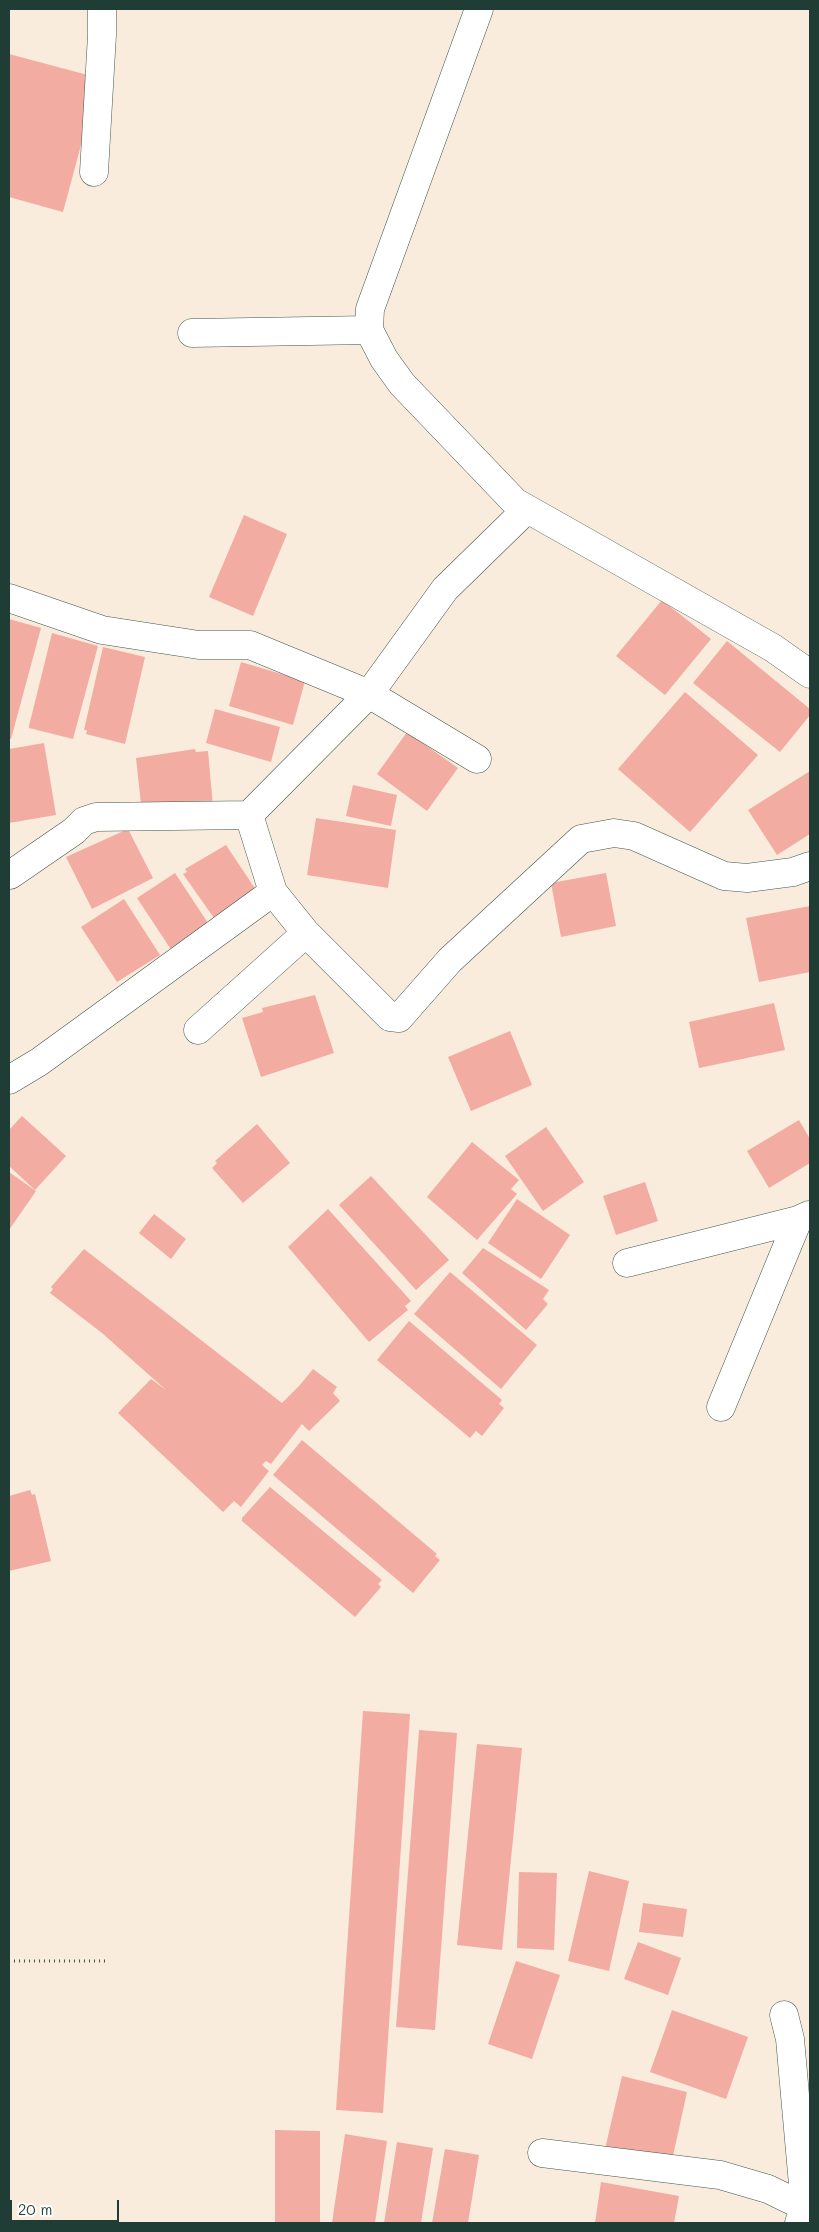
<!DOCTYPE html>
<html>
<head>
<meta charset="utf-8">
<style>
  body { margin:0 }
  #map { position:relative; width:819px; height:2232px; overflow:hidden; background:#f9ecdc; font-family:Mali,sans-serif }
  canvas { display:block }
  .frame { position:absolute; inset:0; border:10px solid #1f3d34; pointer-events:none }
  .scale { position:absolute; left:10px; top:2200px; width:109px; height:22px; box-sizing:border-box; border:2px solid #1f3d34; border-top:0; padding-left:6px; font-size:15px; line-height:18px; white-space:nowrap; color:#1f3d34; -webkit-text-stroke:4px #fff; paint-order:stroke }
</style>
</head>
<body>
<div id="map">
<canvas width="819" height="2232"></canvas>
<div class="frame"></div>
<div class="scale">20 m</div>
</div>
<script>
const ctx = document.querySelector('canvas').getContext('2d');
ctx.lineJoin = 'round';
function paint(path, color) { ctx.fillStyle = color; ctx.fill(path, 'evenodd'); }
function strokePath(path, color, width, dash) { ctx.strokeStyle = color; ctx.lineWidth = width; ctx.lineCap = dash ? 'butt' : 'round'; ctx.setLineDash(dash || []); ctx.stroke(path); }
paint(new Path2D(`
  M 9,54 L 99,78 L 63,212 L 9,197 Z
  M 244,515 L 287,534 L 253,616 L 209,597 Z
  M 662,600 L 711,639 L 665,695 L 616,656 Z
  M 9,619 L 41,628 L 11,739 L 9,739 Z
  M 52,633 L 98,646 L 73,739 L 29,728 L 29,726 Z
  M 727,641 L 810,709 L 810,715 L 780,752 L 693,683 Z
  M 103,647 L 145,657 L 125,744 L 86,734 L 87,730 L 84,730 Z
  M 241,662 L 305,681 L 293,725 L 229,706 Z
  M 685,692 L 758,755 L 690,832 L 618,769 Z
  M 215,709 L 280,727 L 271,762 L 206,743 Z
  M 407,732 L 458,768 L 427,811 L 377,774 Z
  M 44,743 L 56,815 L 9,823 L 9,749 Z
  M 195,749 L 196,752 L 208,751 L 213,806 L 142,813 L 136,758 Z
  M 810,771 L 810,834 L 777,855 L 748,810 Z
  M 353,785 L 397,795 L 391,826 L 346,816 Z
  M 316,818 L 396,830 L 388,888 L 307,875 Z
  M 128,829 L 153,878 L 92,909 L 66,857 Z
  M 226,845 L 256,890 L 214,918 L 183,874 L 187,872 L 185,869 Z
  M 175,873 L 210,926 L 172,951 L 137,898 Z
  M 606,873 L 616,926 L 561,937 L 551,883 Z
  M 124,899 L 160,955 L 117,982 L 81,927 Z
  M 810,906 L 810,972 L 759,982 L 746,918 Z
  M 315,995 L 334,1053 L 261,1077 L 242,1018 L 263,1012 L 262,1008 Z
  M 774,1003 L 785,1050 L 699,1068 L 689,1022 Z
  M 510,1031 L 532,1085 L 471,1111 L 448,1057 Z
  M 22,1116 L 66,1156 L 35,1190 L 9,1166 L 9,1130 Z
  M 799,1120 L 810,1139 L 810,1163 L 769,1188 L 747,1151 Z
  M 257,1124 L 290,1163 L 243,1203 L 212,1168 L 217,1163 L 215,1161 Z
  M 546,1127 L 584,1182 L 543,1211 L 505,1156 Z
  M 472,1142 L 519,1180 L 511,1189 L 517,1194 L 477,1240 L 427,1197 Z
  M 9,1172 L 36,1191 L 9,1230 Z
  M 371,1176 L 449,1260 L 416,1290 L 339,1205 Z
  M 645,1182 L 658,1221 L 616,1235 L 603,1196 Z
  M 517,1199 L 570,1235 L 541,1279 L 488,1243 Z
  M 328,1209 L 411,1301 L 405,1306 L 408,1310 L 369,1342 L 288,1247 Z
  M 154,1214 L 186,1239 L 171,1259 L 139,1233 Z
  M 483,1248 L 549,1290 L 543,1299 L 548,1304 L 526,1330 L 462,1273 Z
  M 84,1249 L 282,1403 L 300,1385 L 313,1369 L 337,1387 L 333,1393 L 340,1401 L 309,1431 L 302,1424 L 271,1464 L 266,1461 L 262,1465 L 269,1471 L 241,1507 L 234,1501 L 223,1512 L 118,1413 L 151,1379 L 166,1390 L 102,1333 L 50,1293 L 53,1289 L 51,1287 Z
  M 450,1272 L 537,1345 L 501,1389 L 414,1314 Z
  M 409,1321 L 502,1400 L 499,1404 L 504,1408 L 482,1436 L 476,1431 L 470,1438 L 377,1360 Z
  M 302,1440 L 437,1554 L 435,1556 L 440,1560 L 413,1593 L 273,1475 Z
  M 270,1487 L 382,1580 L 378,1584 L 381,1587 L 355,1617 L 242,1521 L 242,1518 Z
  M 30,1490 L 32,1495 L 35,1494 L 51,1561 L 9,1571 L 9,1496 Z
  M 363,1711 L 410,1714 L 383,2113 L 336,2110 Z
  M 419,1730 L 457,1733 L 435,2030 L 396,2027 Z
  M 477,1744 L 522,1748 L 502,1950 L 457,1945 Z
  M 589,1871 L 629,1881 L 609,1971 L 568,1961 Z
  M 519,1872 L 557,1873 L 554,1950 L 517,1948 Z
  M 643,1903 L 687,1909 L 683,1937 L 639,1932 Z
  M 638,1942 L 681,1958 L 668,1995 L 624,1979 Z
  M 516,1961 L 560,1975 L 532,2059 L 488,2044 Z
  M 672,2010 L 748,2037 L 726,2099 L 650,2072 Z
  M 622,2076 L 687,2092 L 671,2165 L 605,2149 Z
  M 275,2130 L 320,2131 L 320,2223 L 275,2223 Z
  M 345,2134 L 387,2141 L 375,2223 L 332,2223 Z
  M 397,2142 L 433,2148 L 421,2223 L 384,2223 Z
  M 445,2149 L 479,2155 L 468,2223 L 432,2223 Z
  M 601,2182 L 679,2196 L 674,2223 L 595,2223 Z`), '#f3aca1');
const minor = new Path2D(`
  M 479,9 L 370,309 L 369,330 L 384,359 L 402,384 L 515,502 L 773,648 L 810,674
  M 94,172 L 102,35 L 102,9
  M 192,333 L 369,330
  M 9,598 L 102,630 L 199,645 L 250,645 L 369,694 L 445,589 L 527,509
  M 477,759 L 369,694 L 249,815 L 273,892 L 306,933 L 390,1017 L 399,1018 L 450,960 L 581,839 L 614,833 L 634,836 L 724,876 L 747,878 L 793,872 L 810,866
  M 10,875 L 74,831 L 84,821 L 96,817 L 249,815
  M 198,1030 L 306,933
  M 9,1080 L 39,1062 L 273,892
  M 627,1263 L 798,1220 L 809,1215
  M 721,1407 L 798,1220
  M 784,2015 L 790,2039 L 805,2207
  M 542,2153 L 720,2175 L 768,2189 L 805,2207 L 799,2223`);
strokePath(minor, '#40574d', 29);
strokePath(new Path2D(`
  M 9,1961 L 105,1961`), '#40574d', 3, [1, 4]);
strokePath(minor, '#fff', 28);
</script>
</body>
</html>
